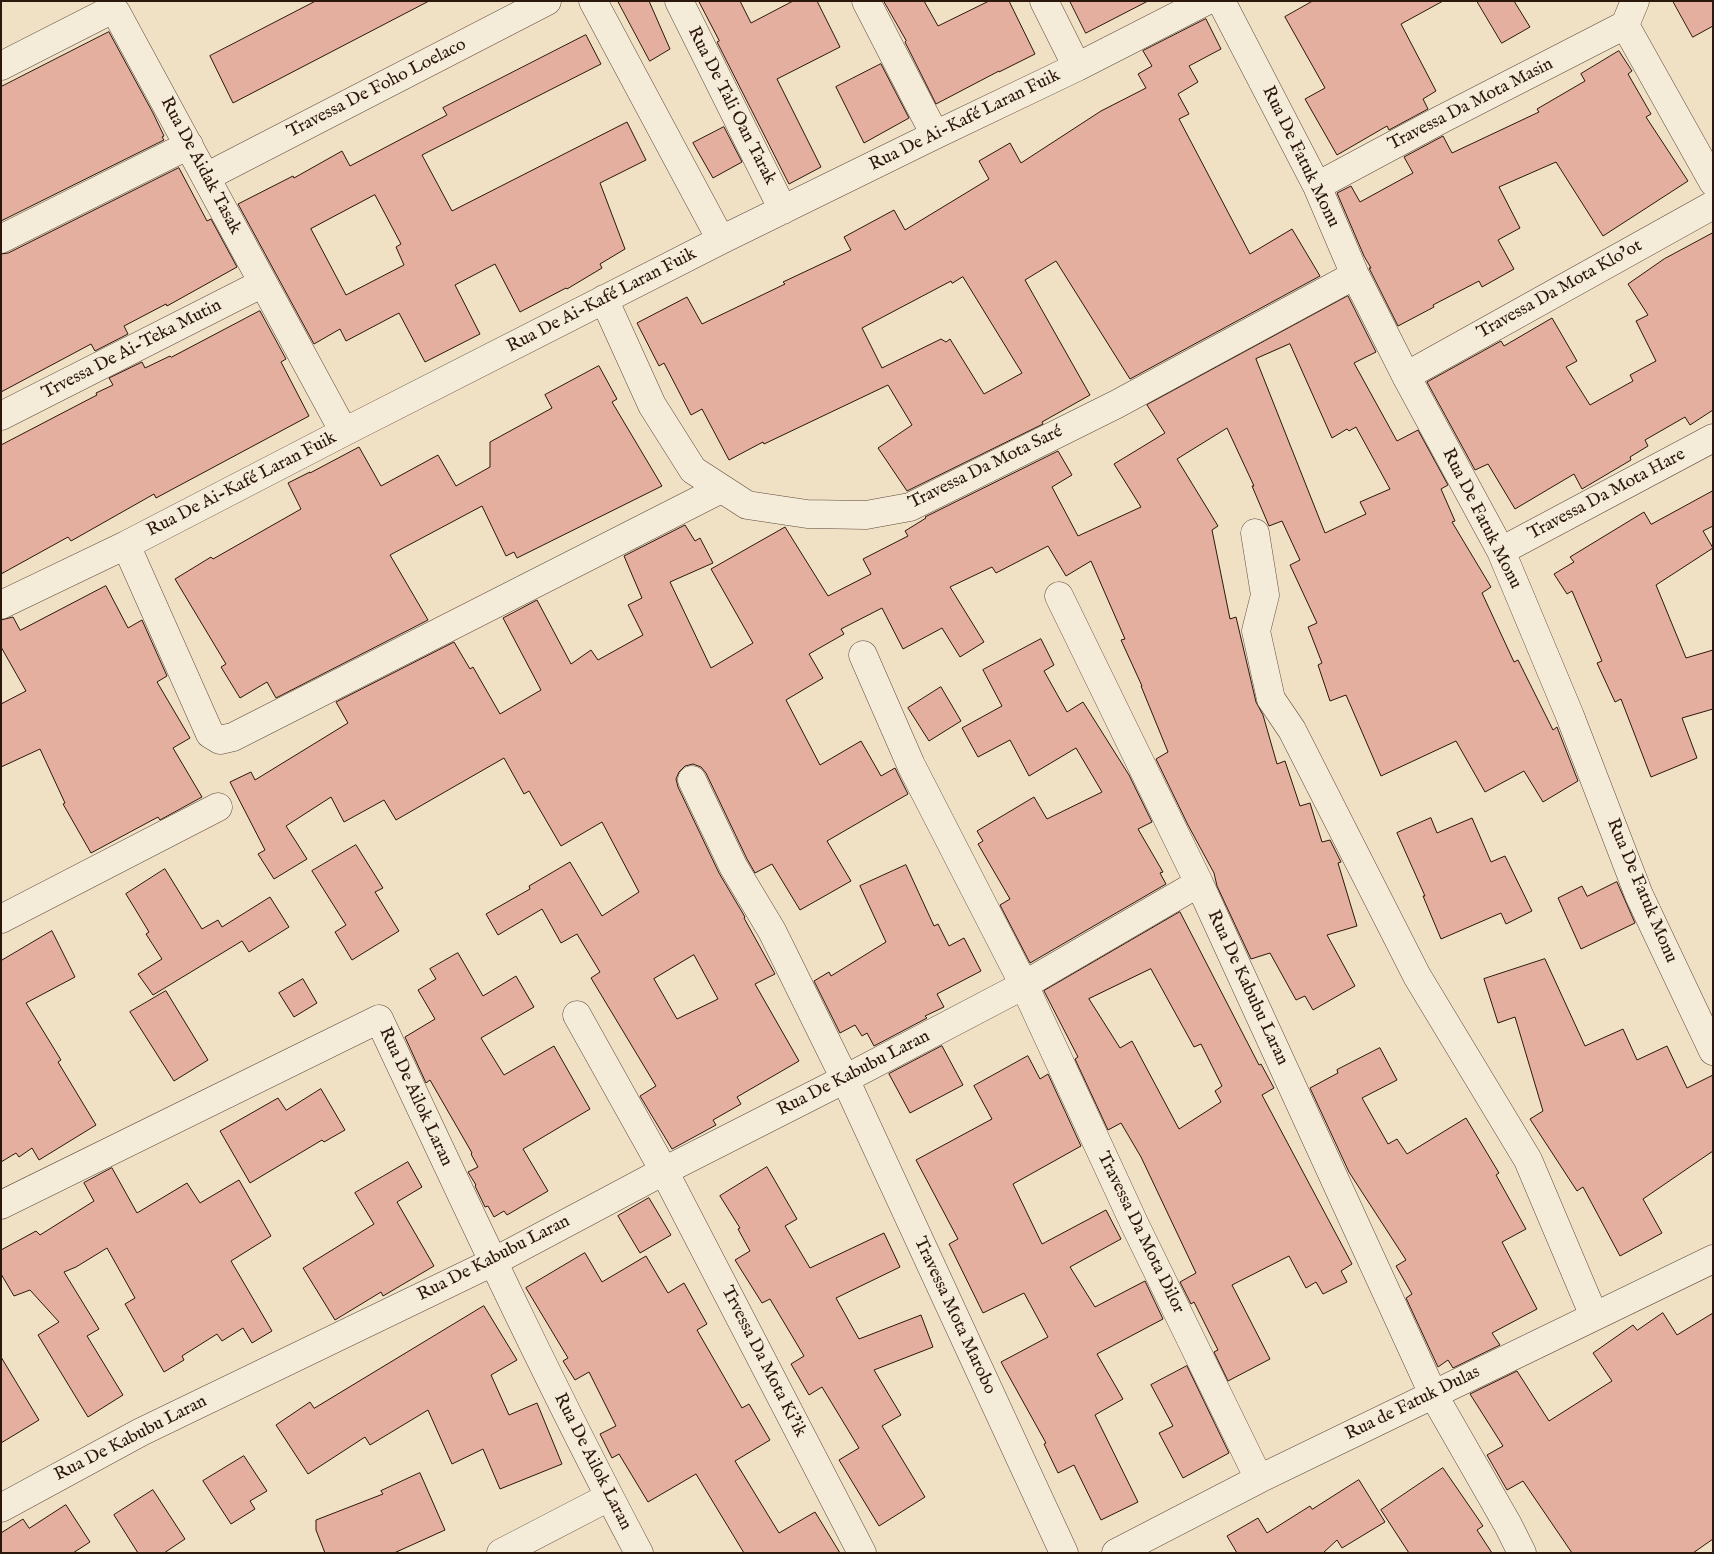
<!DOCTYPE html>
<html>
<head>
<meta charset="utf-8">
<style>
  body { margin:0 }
  #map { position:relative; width:1714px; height:1554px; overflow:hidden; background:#f0e0c4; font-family:"IM FELL English",serif }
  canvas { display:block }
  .frame { position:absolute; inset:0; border:2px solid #2c170d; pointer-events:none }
</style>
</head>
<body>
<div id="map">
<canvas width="1714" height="1554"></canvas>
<div class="frame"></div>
</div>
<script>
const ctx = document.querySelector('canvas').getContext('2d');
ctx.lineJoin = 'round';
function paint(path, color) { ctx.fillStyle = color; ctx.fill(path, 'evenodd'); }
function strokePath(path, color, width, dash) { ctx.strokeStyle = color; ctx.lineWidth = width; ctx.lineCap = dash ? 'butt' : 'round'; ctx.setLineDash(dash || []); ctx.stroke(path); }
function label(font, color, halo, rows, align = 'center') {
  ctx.font = font + ' "IM FELL English",serif'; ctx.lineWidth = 4.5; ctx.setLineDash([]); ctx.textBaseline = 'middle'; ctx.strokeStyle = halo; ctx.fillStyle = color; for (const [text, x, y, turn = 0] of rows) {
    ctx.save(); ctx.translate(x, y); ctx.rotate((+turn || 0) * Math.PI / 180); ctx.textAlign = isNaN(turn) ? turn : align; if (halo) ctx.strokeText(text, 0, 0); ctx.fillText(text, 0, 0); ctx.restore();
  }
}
const building = new Path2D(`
  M 316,1 L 429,1 L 233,103 L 210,56 Z
  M 618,1 L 649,1 L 670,49 L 650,61 Z
  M 699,1 L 740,1 L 751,23 L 793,1 L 817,1 L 840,47 L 777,79 L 821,167 L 789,184 L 717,42 L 719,41 Z
  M 884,1 L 924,1 L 938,26 L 989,1 L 1009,1 L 1035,54 L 999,72 L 999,71 L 936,104 L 905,42 L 906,41 Z
  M 1070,1 L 1148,1 L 1086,33 Z
  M 1313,1 L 1443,1 L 1401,24 L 1436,91 L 1423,99 L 1428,109 L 1389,130 L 1387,126 L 1337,155 L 1305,99 L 1325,88 L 1285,17 Z
  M 1477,1 L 1514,1 L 1530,27 L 1502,43 Z
  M 1673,1 L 1713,1 L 1713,26 L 1693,37 Z
  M 1206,19 L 1221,49 L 1189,66 L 1198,82 L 1178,94 L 1189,114 L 1179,119 L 1250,254 L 1292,229 L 1320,276 L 1130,379 L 1056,261 L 1025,280 L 1090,395 L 1042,422 L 1043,424 L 907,491 L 878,448 L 912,425 L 888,385 L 764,444 L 763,442 L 729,460 L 702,409 L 691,415 L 664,363 L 659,366 L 637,323 L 687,297 L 702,324 L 785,284 L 783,282 L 851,250 L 844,237 L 894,210 L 905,230 L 989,179 L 979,161 L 1010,143 L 1021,163 L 1101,111 L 1146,88 L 1138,74 L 1152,66 L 1143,51 ZM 963,277 L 1022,373 L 984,394 L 950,339 L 946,342 L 941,339 L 882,368 L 862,328 L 951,281 L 952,283 Z
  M 109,32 L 153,113 L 164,136 L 162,137 L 164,140 L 1,221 L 1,87 Z
  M 586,35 L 601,64 L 422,155 L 452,211 L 627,122 L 646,160 L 600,183 L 625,249 L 600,264 L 602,268 L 567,289 L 566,288 L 520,312 L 495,264 L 455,285 L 480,334 L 425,362 L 399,313 L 346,341 L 340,329 L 314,344 L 238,204 L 293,176 L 294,178 L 342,151 L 350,166 L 447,115 L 443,108 ZM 375,195 L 401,244 L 396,247 L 404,265 L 346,295 L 311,229 Z
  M 1619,51 L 1632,71 L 1628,74 L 1651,114 L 1646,117 L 1688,181 L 1603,236 L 1556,162 L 1499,187 L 1520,228 L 1498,240 L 1514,269 L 1482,287 L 1479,281 L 1433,305 L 1434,307 L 1398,326 L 1369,268 L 1371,268 L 1364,256 L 1337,193 L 1351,186 L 1360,202 L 1413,173 L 1404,157 L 1443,136 L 1452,153 L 1539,112 L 1537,109 L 1585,81 L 1581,74 Z
  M 881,64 L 909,118 L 864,143 L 836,87 Z
  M 724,127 L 742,162 L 713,178 L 693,143 Z
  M 179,168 L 207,221 L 211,219 L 237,267 L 167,306 L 166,304 L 124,326 L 128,334 L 95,351 L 91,344 L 1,392 L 1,254 L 8,253 Z
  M 1713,233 L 1713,410 L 1690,425 L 1685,417 L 1645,440 L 1648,446 L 1630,457 L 1631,460 L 1582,489 L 1574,474 L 1515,509 L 1488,464 L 1475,470 L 1427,382 L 1501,341 L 1504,346 L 1552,318 L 1577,361 L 1566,367 L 1590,405 L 1633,381 L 1630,375 L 1656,361 L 1636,321 L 1648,315 L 1628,284 L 1664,259 Z
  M 1348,296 L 1376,352 L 1354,363 L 1397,441 L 1418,430 L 1448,485 L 1441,489 L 1455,521 L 1452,522 L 1491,587 L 1482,593 L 1514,662 L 1518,660 L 1553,730 L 1557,727 L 1578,781 L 1543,802 L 1524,771 L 1485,792 L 1456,741 L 1381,776 L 1346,695 L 1330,701 L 1318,665 L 1322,663 L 1308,627 L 1317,623 L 1290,565 L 1300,560 L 1282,521 L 1269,526 L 1252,486 L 1254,486 L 1227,428 L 1177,459 L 1218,526 L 1212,530 L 1230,619 L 1236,617 L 1256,702 L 1263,715 L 1277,764 L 1285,761 L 1300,806 L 1310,803 L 1322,842 L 1330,840 L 1341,862 L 1338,863 L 1357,926 L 1327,935 L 1355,986 L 1313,1010 L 1305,996 L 1296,1000 L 1270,953 L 1251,959 L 1217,886 L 1214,873 L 1188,825 L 1156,759 L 1168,752 L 1141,686 L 1142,686 L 1121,640 L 1125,639 L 1091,561 L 1066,576 L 1048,546 L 996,573 L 992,567 L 950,587 L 984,642 L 960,657 L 942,628 L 903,649 L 882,608 L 841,629 L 844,634 L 809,654 L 823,678 L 786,700 L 820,765 L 861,741 L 881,776 L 895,768 L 908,794 L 827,841 L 851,881 L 800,910 L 772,864 L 755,873 L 747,859 L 706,773 L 701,767 L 693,764 L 685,766 L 679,772 L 676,779 L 678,787 L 719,873 L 745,917 L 744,918 L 775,974 L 755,984 L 799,1061 L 737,1097 L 741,1104 L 713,1120 L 716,1125 L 672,1149 L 640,1096 L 656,1086 L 591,978 L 600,972 L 577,934 L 561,943 L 542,909 L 498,935 L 486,914 L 530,889 L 529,886 L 570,862 L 602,916 L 639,892 L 602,822 L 561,846 L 529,791 L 524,794 L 504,758 L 396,820 L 384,800 L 344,822 L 331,797 L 286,826 L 307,859 L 274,879 L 258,854 L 265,850 L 230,782 L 251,772 L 255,780 L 348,723 L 336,702 L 454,642 L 470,669 L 473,667 L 500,714 L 541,690 L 503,618 L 537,600 L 571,664 L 591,650 L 598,660 L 643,635 L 628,605 L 642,598 L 624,556 L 685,525 L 695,541 L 700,538 L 713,563 L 670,582 L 711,668 L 753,643 L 711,569 L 785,527 L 828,596 L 871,574 L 863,559 L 908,536 L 905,531 L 926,518 L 925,517 L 1058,451 L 1072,475 L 1052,487 L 1078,536 L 1141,507 L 1114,464 L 1165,433 L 1147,405 ZM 1290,344 L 1332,438 L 1347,429 L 1349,431 L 1356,427 L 1390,489 L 1360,502 L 1366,514 L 1325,533 L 1256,359 ZM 694,955 L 718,999 L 677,1019 L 654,979 Z
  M 260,311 L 286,359 L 281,362 L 309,416 L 156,498 L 154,494 L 71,541 L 68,537 L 1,574 L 1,445 L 97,395 L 96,393 L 113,385 L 109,378 L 142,362 L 145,368 L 170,356 L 171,357 Z
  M 599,366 L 617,399 L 612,402 L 662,486 L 517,558 L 514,552 L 506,556 L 482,506 L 390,555 L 428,620 L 276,698 L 267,682 L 240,698 L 221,667 L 226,664 L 175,579 L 211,557 L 213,559 L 301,509 L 288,483 L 310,472 L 310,473 L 359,447 L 381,486 L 438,455 L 456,486 L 490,467 L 490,442 L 552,408 L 545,395 Z
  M 1713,491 L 1713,526 L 1703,531 L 1713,548 L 1656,585 L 1686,658 L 1713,650 L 1713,709 L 1682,718 L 1697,758 L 1651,777 L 1621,699 L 1615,702 L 1597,663 L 1602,661 L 1572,591 L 1567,594 L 1554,574 L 1574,562 L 1570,557 L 1644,512 L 1651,524 Z
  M 106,586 L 128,628 L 142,620 L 167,676 L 157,682 L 190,738 L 173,748 L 202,797 L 160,820 L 158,817 L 91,853 L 63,804 L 65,803 L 40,749 L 1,767 L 1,704 L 26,691 L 1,647 L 1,620 L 13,617 L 20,630 Z
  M 1041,639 L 1054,665 L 1044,671 L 1067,712 L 1083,702 L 1129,775 L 1152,822 L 1138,829 L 1163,872 L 1160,873 L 1166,884 L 1030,963 L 1000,905 L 1010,899 L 978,844 L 983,841 L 977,831 L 1034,797 L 1047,819 L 1102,792 L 1076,748 L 1029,776 L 1010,740 L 978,757 L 962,728 L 1002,706 L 983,670 Z
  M 941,687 L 961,721 L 929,741 L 908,708 Z
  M 1431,818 L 1437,833 L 1472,818 L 1491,862 L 1505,856 L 1532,911 L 1506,924 L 1501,913 L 1441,939 L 1423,896 L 1425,896 L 1397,833 Z
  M 356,845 L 383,888 L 375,892 L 399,931 L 352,960 L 335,932 L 346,925 L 312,871 Z
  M 906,865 L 934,926 L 938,924 L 949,946 L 964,938 L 981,971 L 937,994 L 944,1007 L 925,1016 L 927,1018 L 874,1046 L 867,1033 L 862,1036 L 855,1025 L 840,1033 L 814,981 L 829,972 L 831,976 L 886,942 L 860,886 Z
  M 165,869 L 202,929 L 218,920 L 222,927 L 270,897 L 289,927 L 249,952 L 242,941 L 153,995 L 138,974 L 162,959 L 146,934 L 149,932 L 126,894 Z
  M 1617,882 L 1635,923 L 1581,949 L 1558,898 L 1582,886 L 1587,896 Z
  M 1180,912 L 1259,1065 L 1261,1064 L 1274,1088 L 1262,1095 L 1352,1264 L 1341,1271 L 1347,1282 L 1323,1294 L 1316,1282 L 1306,1288 L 1289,1256 L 1232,1285 L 1270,1359 L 1228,1381 L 1214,1352 L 1218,1350 L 1194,1302 L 1191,1304 L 1180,1282 L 1196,1273 L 1141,1157 L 1121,1123 L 1108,1130 L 1075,1059 L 1078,1057 L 1044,991 ZM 1151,969 L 1194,1047 L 1201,1044 L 1222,1086 L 1215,1091 L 1221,1102 L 1179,1129 L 1132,1041 L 1120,1048 L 1089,999 Z
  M 52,931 L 75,977 L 26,1003 L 61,1060 L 58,1062 L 96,1125 L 39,1160 L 32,1148 L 19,1157 L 16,1153 L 1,1162 L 1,961 Z
  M 458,953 L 483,996 L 516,976 L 534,1007 L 481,1038 L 504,1075 L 554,1046 L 590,1109 L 523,1149 L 548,1191 L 507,1215 L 504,1211 L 494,1217 L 488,1206 L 485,1207 L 475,1186 L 476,1185 L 468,1172 L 478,1167 L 471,1154 L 472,1153 L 430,1080 L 426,1083 L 405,1037 L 435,1019 L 418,990 L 436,979 L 430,969 Z
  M 1545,959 L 1585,1046 L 1623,1029 L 1637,1060 L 1667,1046 L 1687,1088 L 1713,1075 L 1713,1151 L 1643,1199 L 1662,1233 L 1620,1256 L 1583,1187 L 1577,1191 L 1530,1119 L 1543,1111 L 1515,1017 L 1498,1023 L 1484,979 Z
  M 303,979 L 317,1003 L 294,1017 L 279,993 Z
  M 166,991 L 208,1060 L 174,1081 L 130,1012 Z
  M 942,1046 L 963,1085 L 910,1113 L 889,1074 Z
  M 1380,1048 L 1397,1080 L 1362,1098 L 1388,1144 L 1397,1139 L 1407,1154 L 1466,1118 L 1499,1173 L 1496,1175 L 1526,1229 L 1502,1242 L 1537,1309 L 1492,1333 L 1500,1345 L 1453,1368 L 1448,1360 L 1438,1367 L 1406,1298 L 1412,1294 L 1396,1266 L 1406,1260 L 1349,1172 L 1310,1088 L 1338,1073 L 1337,1070 Z
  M 1028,1056 L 1040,1079 L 1048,1074 L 1081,1146 L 1013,1184 L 1042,1244 L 1106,1210 L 1121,1239 L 1070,1267 L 1095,1307 L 1145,1281 L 1163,1319 L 1097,1354 L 1123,1399 L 1095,1415 L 1138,1502 L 1101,1520 L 1074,1465 L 1058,1473 L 1044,1444 L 1046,1443 L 1001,1362 L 1048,1337 L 1024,1293 L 983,1313 L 949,1244 L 958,1239 L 916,1160 L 992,1119 L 974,1086 Z
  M 321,1089 L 345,1130 L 324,1142 L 322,1140 L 250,1183 L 220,1131 L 278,1098 L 286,1110 Z
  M 408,1162 L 422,1187 L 397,1202 L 434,1266 L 383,1296 L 381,1292 L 335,1320 L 303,1268 L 374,1224 L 355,1193 Z
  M 767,1167 L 797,1219 L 785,1226 L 810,1268 L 884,1233 L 900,1267 L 836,1298 L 859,1339 L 921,1315 L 933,1347 L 874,1370 L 901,1415 L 882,1426 L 925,1497 L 879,1526 L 839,1460 L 859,1448 L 822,1387 L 809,1395 L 791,1364 L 804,1356 L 770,1299 L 762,1303 L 735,1260 L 750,1251 L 738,1229 L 740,1228 L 720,1196 Z
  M 112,1168 L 137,1213 L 187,1183 L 200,1203 L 239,1180 L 271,1236 L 231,1261 L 272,1331 L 252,1343 L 243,1328 L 222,1341 L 217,1334 L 182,1356 L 184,1360 L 164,1372 L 125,1304 L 135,1298 L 107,1248 L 76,1267 L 64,1272 L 99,1329 L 87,1336 L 123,1395 L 88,1417 L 38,1335 L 59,1322 L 30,1290 L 14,1296 L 1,1274 L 1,1250 L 36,1231 L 40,1235 L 94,1201 L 84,1183 Z
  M 649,1198 L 671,1235 L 640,1253 L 618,1216 Z
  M 585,1253 L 602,1282 L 646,1256 L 668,1293 L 684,1283 L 707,1324 L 697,1330 L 742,1408 L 749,1404 L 770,1440 L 735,1461 L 779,1533 L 815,1512 L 840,1553 L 744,1553 L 696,1474 L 648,1502 L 619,1454 L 612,1458 L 600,1434 L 616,1426 L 589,1372 L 575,1380 L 563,1361 L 568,1358 L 526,1288 Z
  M 484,1306 L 517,1360 L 491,1375 L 509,1415 L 537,1403 L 562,1464 L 500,1489 L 483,1449 L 452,1464 L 428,1410 L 370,1445 L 365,1437 L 308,1474 L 276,1425 L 310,1402 L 314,1408 Z
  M 1663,1313 L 1677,1335 L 1713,1313 L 1713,1539 L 1693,1553 L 1572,1553 L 1523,1481 L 1507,1490 L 1487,1455 L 1503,1446 L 1470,1394 L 1517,1371 L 1549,1421 L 1612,1381 L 1593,1353 L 1633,1325 L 1637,1330 Z
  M 1,1357 L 39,1420 L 1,1443 Z
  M 1187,1366 L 1229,1453 L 1183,1478 L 1159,1433 L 1173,1426 L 1151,1385 Z
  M 244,1456 L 267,1491 L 250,1501 L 255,1509 L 231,1524 L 203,1481 Z
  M 1443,1468 L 1483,1526 L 1477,1530 L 1492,1553 L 1409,1553 L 1381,1510 Z
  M 420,1473 L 445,1530 L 394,1553 L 325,1553 L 316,1530 L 316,1520 L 383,1494 L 381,1491 Z
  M 1359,1480 L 1385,1522 L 1342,1548 L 1337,1540 L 1323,1553 L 1237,1553 L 1227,1536 L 1258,1518 L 1267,1533 L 1310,1506 L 1312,1509 Z
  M 153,1490 L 185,1539 L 164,1553 L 138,1553 L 114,1515 Z
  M 66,1505 L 90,1542 L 73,1553 L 1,1553 L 1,1533 L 23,1519 L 29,1528 Z`);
paint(building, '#e4af9e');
strokePath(building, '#2c170d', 1);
const minor = new Path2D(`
  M 593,1 L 721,240
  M 679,1 L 783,210
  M 866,1 L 935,135
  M 1044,1 L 1077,67
  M 1221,1 L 1317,186 L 1355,275 L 1406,376 L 1501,551 L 1570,716 L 1639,895 L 1713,1051
  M 1635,1 L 1625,25 L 1713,182
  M 1,66 L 107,12 L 116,12 L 344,432
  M 206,177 L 547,1
  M 1317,186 L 1440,120 L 1625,25
  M 1,239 L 189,145
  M 604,299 L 652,405 L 693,470 L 747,505 L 807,514 L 866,515 L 910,507 L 1117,404 L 1355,275
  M 1406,376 L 1713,205
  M 1,416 L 263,283
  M 1255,533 L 1265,595 L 1256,631 L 1271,699 L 1292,730 L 1417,976 L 1528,1160 L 1594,1316
  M 126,545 L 210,734 L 220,740 L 233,737 L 721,489
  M 1501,551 L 1713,438
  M 1059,596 L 1199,883
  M 1,605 L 126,545 L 344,432 L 721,240 L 935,135 L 1077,67 L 1206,1
  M 863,655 L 911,765 L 1024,985 L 1135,1225 L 1259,1479
  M 692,780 L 733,866 L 772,931 L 845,1079 L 1064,1553
  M 1,919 L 218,807
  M 577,1015 L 664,1171 L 862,1553
  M 1,1205 L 379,1019 C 463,1198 546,1378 639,1553
  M 1,1508 L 141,1432 L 493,1262 L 664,1171 L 845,1079 L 1024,985 L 1199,883 L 1433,1394 L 1508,1525 L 1522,1553
  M 501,1553 L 609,1497
  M 1116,1553 L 1259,1479 L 1713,1259`);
strokePath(minor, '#5d493b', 29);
strokePath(minor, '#f5ebd9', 28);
label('18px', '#2c170d', '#f5ebd9', [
  ["Travessa De Foho Loelaco",377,89,-27],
  ["Travessa Da Mota Masin",1471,105,-27],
  ["Rua De Tali Oan Tarak",731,106,63],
  ["Rua De Ai-Kafé Laran Fuik",965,121,-26],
  ["Rua De Fatuk Monu",1300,157,64],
  ["Rua De Aidak Tasak",200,166,62],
  ["Travessa Da Mota Klo’ot",1560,290,-29],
  ["Rua De Ai-Kafé Laran Fuik",602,301,-27],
  ["Trvessa De Ai-Teka Mutin",132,350,-27],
  ["Travessa Da Mota Saré",986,468,-26],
  ["Rua De Ai-Kafé Laran Fuik",242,485,-27],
  ["Travessa Da Mota Hare",1607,495,-28],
  ["Rua De Fatuk Monu",1481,519,63],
  ["Rua De Fatuk Monu",1641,891,67],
  ["Rua De Kabubu Laran",1247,988,65],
  ["Rua De Kabubu Laran",854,1074,-27],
  ["Rua De Ailok Laran",415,1097,65],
  ["Travessa Da Mota Dilor",1140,1233,64],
  ["Rua De Kabubu Laran",494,1259,-27],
  ["Travessa Mota Marobo",954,1316,65],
  ["Trvessa Da Mota Ki’ik",763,1362,63],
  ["Rua de Fatuk Dulas",1413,1404,-26],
  ["Rua De Kabubu Laran",131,1439,-27],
  ["Rua De Ailok Laran",592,1462,63]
]);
</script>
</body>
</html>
